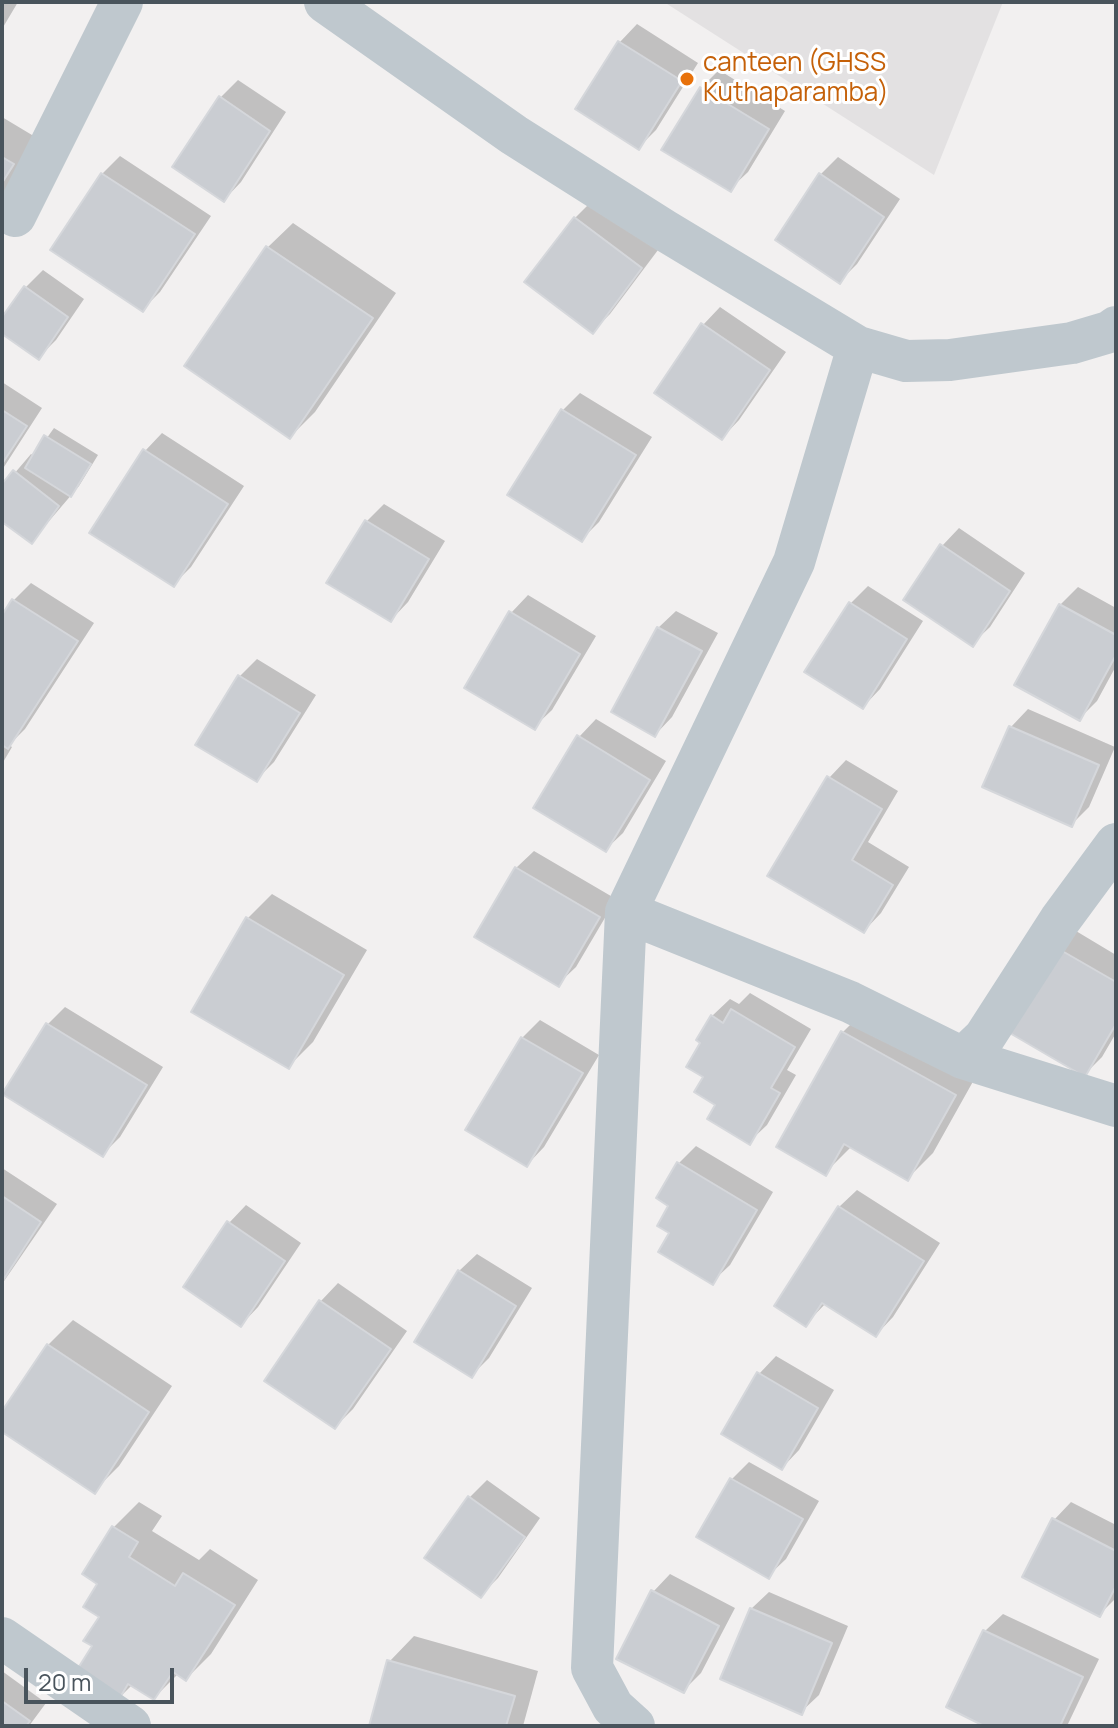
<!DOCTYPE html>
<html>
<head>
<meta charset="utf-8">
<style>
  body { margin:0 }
  #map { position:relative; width:1118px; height:1728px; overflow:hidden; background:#f2f0f0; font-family:Manrope,sans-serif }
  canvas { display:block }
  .frame { position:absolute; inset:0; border:4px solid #49545c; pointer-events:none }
  .scale { position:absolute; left:24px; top:1668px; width:150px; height:36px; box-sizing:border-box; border:4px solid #49545c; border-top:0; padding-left:10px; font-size:24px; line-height:28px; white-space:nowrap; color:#49545c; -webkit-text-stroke:6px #fff; paint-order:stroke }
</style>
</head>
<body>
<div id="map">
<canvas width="1118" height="1728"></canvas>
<div class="frame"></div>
<div class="scale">20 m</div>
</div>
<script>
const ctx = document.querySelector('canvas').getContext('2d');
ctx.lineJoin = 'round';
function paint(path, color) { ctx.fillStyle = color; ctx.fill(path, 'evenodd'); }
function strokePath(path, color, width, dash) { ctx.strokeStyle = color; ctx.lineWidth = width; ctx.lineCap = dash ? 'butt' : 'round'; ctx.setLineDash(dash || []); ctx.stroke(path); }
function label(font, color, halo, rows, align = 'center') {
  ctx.font = font + ' Manrope,sans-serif'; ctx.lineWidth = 6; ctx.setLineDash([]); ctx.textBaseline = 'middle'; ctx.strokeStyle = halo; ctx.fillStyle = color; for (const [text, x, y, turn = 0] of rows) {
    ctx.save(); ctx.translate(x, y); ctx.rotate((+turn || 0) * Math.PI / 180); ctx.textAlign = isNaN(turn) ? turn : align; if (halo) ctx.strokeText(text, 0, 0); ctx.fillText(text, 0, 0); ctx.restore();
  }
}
paint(new Path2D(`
  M 664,2 L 1003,2 L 934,175 Z`), '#e3e1e2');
paint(new Path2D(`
  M 2,2 L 18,2 L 2,29 Z
  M 637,24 L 698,63 L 656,130 L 639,147 L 577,109 L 620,42 Z
  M 719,70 L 785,111 L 748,172 L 730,189 L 701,88 Z
  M 238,80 L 286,112 L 241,182 L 224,200 L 220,98 Z
  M 2,117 L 37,138 L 2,197 Z
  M 120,156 L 211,216 L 160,292 L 143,309 L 102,174 Z
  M 838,157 L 900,199 L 857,264 L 840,281 L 821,174 Z
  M 592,201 L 658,250 L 610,314 L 593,331 L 575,218 Z
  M 293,223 L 396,293 L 315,412 L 290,437 L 268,247 Z
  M 43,270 L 84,299 L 56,340 L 39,357 L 2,331 L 2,321 L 25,288 Z
  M 720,307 L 786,352 L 739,420 L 722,438 L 703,325 Z
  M 2,382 L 42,408 L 2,470 Z
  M 580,393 L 652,437 L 599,522 L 582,539 L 510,494 L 563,410 Z
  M 54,428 L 98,455 L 79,486 L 32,541 L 2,520 L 2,488 L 31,454 L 34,456 Z
  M 162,433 L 244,486 L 191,567 L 173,585 L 145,451 Z
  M 384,504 L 445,541 L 408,602 L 391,620 L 366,522 Z
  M 959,528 L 1025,573 L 990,627 L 972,644 L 942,546 Z
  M 31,583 L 94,623 L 25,729 L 9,745 L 12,747 L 2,764 L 2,619 L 14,600 Z
  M 868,586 L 923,621 L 880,689 L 863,707 L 850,604 Z
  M 1078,587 L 1116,608 L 1116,666 L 1097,701 L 1079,719 L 1060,605 Z
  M 528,595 L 596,636 L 552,710 L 534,727 L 511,613 Z
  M 676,611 L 718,633 L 672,717 L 655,735 L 658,628 Z
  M 257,659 L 316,695 L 274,762 L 257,779 L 240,676 Z
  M 1028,709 L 1115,747 L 1089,807 L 1072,824 L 1011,727 Z
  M 596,719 L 666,761 L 623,833 L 605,850 L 579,737 Z
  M 846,760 L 898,791 L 868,842 L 909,867 L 881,913 L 864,931 L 829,778 Z
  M 534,851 L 616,899 L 576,967 L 558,984 L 516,868 Z
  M 272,894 L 367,950 L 313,1042 L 288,1067 L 247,919 Z
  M 1076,931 L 1116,955 L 1116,1033 L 1102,1057 L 1084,1075 L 1010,1031 Z
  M 750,993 L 811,1029 L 787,1070 L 796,1075 L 767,1125 L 749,1142 L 718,1104 L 705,1077 L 703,1042 L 712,1016 L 730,999 L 739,1004 Z
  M 65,1007 L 163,1067 L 120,1137 L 103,1154 L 48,1024 Z
  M 868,1007 L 980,1069 L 933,1153 L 908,1178 L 852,1146 L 825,1173 L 779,1147 L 843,1032 Z
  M 540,1020 L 599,1055 L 544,1147 L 527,1165 L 522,1038 Z
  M 696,1146 L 773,1192 L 730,1265 L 712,1282 L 672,1232 L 671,1206 L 658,1197 L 679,1163 Z
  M 2,1168 L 57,1204 L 2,1284 Z
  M 857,1190 L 940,1243 L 893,1317 L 876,1335 L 826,1303 L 806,1324 L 839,1207 Z
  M 246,1205 L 301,1243 L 258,1307 L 241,1325 L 229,1223 Z
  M 477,1254 L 532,1288 L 489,1358 L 472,1375 L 459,1271 Z
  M 338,1283 L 407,1331 L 353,1409 L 335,1427 L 267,1381 L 321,1301 Z
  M 73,1320 L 172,1386 L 119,1466 L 94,1491 L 2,1430 L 2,1415 L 48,1345 Z
  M 776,1356 L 834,1390 L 799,1450 L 782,1468 L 759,1374 Z
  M 749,1462 L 819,1501 L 786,1559 L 768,1576 L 732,1479 Z
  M 487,1480 L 540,1518 L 498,1578 L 480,1596 L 470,1497 Z
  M 139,1502 L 162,1516 L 152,1531 L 199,1560 L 210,1549 L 258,1580 L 211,1654 L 186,1679 L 178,1674 L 154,1698 L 132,1685 L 118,1699 L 95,1646 L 101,1616 L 100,1583 L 85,1573 L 114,1527 Z
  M 1071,1502 L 1116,1525 L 1116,1598 L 1100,1614 L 1054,1520 Z
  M 670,1574 L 735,1608 L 701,1673 L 683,1691 L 653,1592 Z
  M 769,1592 L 848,1626 L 819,1695 L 801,1712 L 751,1609 Z
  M 1003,1614 L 1099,1659 L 1067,1726 L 989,1726 L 985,1631 Z
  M 414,1636 L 538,1671 L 523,1726 L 371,1726 L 389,1662 Z
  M 2,1671 L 46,1703 L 29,1726 L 2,1726 Z`), '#0003');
const building = new Path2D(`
  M 618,41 L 682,81 L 639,150 L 575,109 Z
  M 700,87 L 769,129 L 731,192 L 661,150 Z
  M 219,96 L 270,131 L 224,202 L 172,167 Z
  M 2,157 L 14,164 L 2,183 Z
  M 101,173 L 195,234 L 143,312 L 50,250 Z
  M 819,173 L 884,217 L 840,284 L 775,240 Z
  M 574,217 L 642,268 L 593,334 L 524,282 Z
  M 266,246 L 373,318 L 290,439 L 184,366 Z
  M 24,286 L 68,317 L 39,360 L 2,334 L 2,317 Z
  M 701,323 L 770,370 L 722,440 L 654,393 Z
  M 561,409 L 636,455 L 582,542 L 507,495 Z
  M 2,410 L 27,426 L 2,464 Z
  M 44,435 L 91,464 L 71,497 L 25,468 Z
  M 143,449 L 228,504 L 174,587 L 89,533 Z
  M 13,470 L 59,506 L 32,544 L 2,522 L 2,484 Z
  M 365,520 L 429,559 L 391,622 L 326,583 Z
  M 940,544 L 1010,591 L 973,647 L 903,600 Z
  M 12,599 L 78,641 L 8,749 L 2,745 L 2,615 Z
  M 849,602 L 907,639 L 863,709 L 804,672 Z
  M 1059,604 L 1116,635 L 1116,655 L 1080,721 L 1014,685 Z
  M 509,611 L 580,654 L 535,730 L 464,688 Z
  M 657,627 L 702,651 L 655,737 L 611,712 Z
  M 238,675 L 300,713 L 257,782 L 195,745 Z
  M 1009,726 L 1099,765 L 1072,827 L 982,787 Z
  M 577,735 L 650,780 L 606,852 L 533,808 Z
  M 827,776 L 882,809 L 852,860 L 893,885 L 864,933 L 767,876 Z
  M 515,867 L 600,917 L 559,987 L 474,937 Z
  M 246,917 L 344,975 L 289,1069 L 191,1012 Z
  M 1057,948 L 1116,982 L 1116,1024 L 1085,1077 L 1008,1032 Z
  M 731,1009 L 795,1047 L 771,1088 L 780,1093 L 750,1145 L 707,1119 L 715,1105 L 694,1092 L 703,1077 L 686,1067 L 700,1043 L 696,1040 L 711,1015 L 723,1023 Z
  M 46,1023 L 147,1085 L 103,1157 L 2,1094 Z
  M 841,1031 L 956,1095 L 908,1181 L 844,1144 L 826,1176 L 776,1147 Z
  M 521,1037 L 583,1073 L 527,1167 L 465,1130 Z
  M 677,1162 L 757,1210 L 713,1285 L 658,1252 L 669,1233 L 657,1226 L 668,1206 L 656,1198 Z
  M 2,1196 L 41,1222 L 2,1282 Z
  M 838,1206 L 924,1261 L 876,1337 L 822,1303 L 806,1327 L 774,1306 Z
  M 227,1221 L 285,1261 L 241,1327 L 183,1287 Z
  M 458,1270 L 516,1306 L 472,1378 L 414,1342 Z
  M 319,1300 L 391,1349 L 335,1429 L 264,1381 Z
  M 47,1344 L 149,1412 L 95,1494 L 2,1432 L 2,1411 Z
  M 757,1372 L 818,1408 L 782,1470 L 721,1434 Z
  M 730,1478 L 803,1519 L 769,1579 L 696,1537 Z
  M 468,1496 L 525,1537 L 481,1598 L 424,1558 Z
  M 1052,1518 L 1116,1551 L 1116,1586 L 1100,1617 L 1022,1577 Z
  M 112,1526 L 138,1542 L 129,1557 L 175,1586 L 183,1573 L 235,1605 L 186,1681 L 173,1672 L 154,1700 L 128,1684 L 118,1701 L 75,1673 L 92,1646 L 83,1641 L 99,1617 L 83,1607 L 97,1584 L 82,1574 Z
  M 651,1590 L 719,1626 L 684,1693 L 616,1659 Z
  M 750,1608 L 832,1643 L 802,1715 L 720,1679 Z
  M 983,1630 L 1083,1677 L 1060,1726 L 984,1726 L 946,1707 Z
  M 387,1660 L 515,1696 L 506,1726 L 369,1726 Z
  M 2,1701 L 30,1721 L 26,1726 L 2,1726 Z`);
paint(building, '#cacdd2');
strokePath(building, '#d5d7db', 2);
strokePath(new Path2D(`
  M 325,2 L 514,135 L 664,230 L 858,347 L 906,361 L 950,360 L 1072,343 L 1109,332 L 1116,327
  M 15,216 L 122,2
  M 626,912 L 850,1002 L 963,1058 L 1116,1106
  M 963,1058 L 984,1038 L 1060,920 L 1116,844
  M 2,1638 L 130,1726
  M 634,1726 L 613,1707 L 592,1668 L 626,912 L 794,562 L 858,347`), '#bfc8ce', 42);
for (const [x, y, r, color] of [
  [687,79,8,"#e8710a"]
]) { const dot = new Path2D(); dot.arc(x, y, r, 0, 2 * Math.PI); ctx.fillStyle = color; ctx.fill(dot); strokePath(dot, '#fff', 3); }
label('26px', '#c56008', '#fff', [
  ["canteen (GHSS",703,64],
  ["Kuthaparamba)",703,94]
], 'left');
</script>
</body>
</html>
